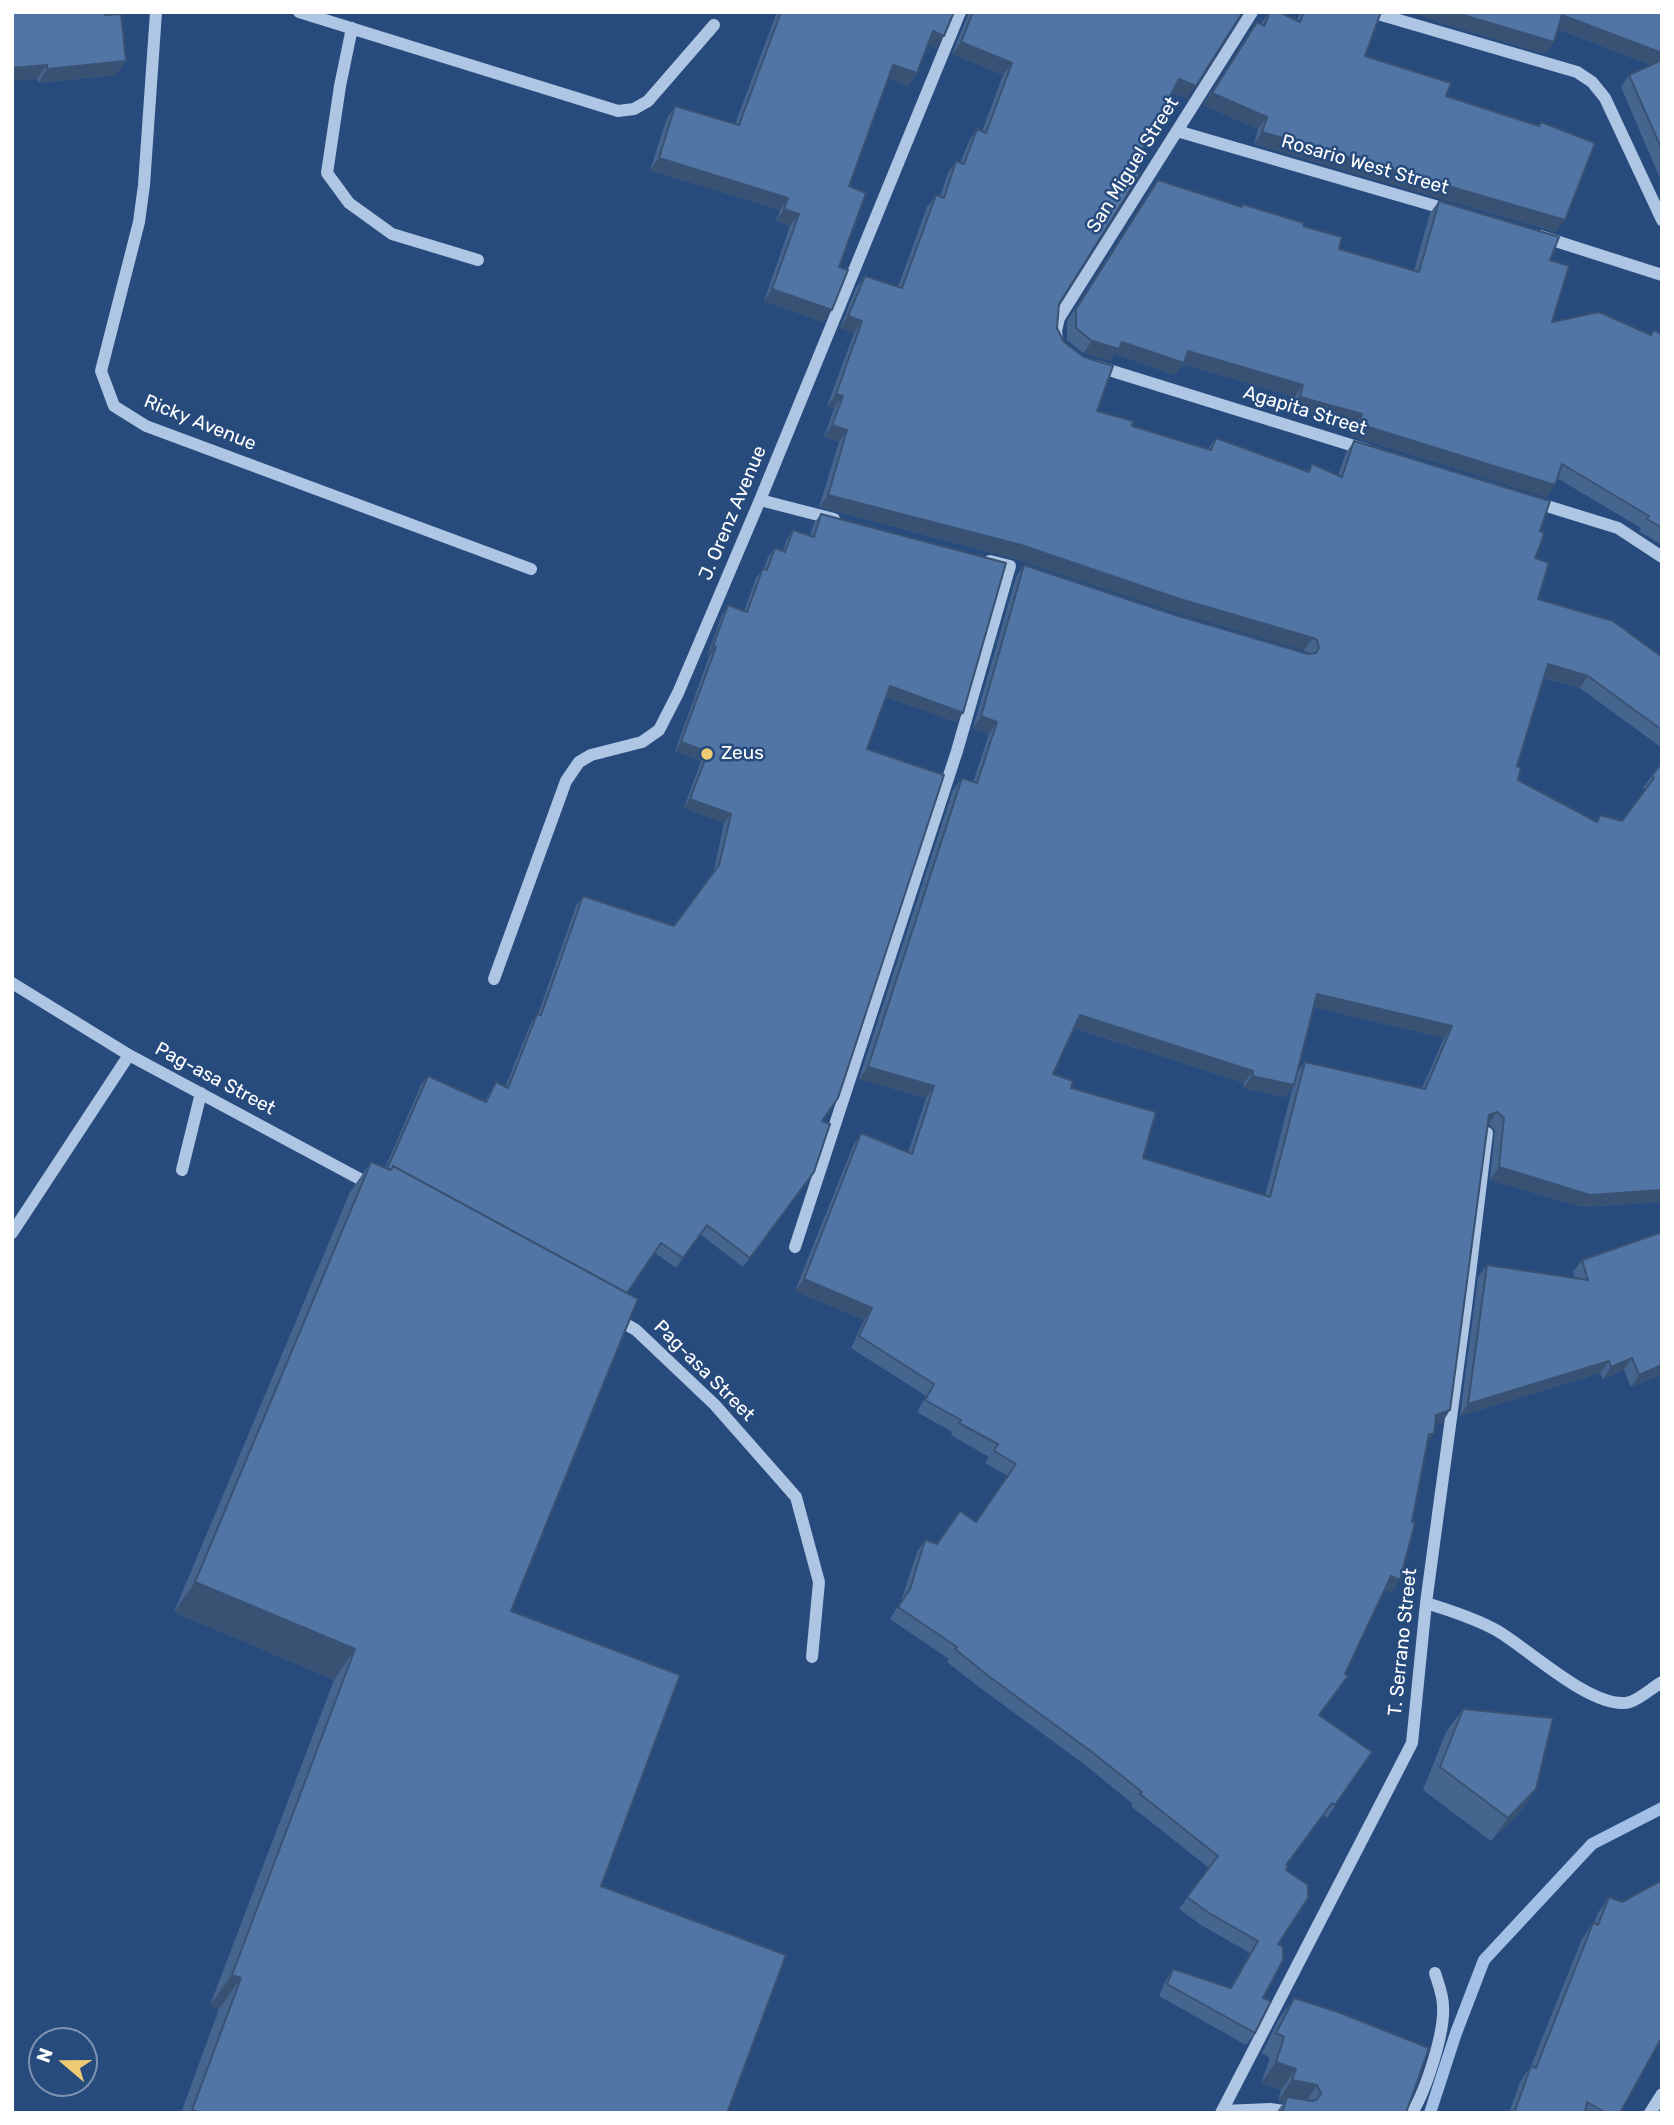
<!DOCTYPE html>
<html>
<head>
<meta charset="utf-8">
<style>
  body { margin:0 }
  #map { position:relative; width:1674px; height:2125px; overflow:hidden; background:#284b7d; font-family:Rubik,sans-serif }
  canvas { display:block }
  .frame { position:absolute; inset:0; border:14px solid #fff; pointer-events:none }
  .north { position:absolute; left:28px; top:2027px; width:70px; height:70px; box-sizing:border-box; background:#284b7d; border:2px solid #7e93b1; border-radius:50%; rotate:290deg; font-size:19px; font-weight:700; line-height:28px; text-align:center; color:#fff }
  .north::after { content:''; display:block; margin:auto; width:24px; height:32px; background:#eccb74; clip-path:polygon(50% 0,100% 100%,50% 72%,0 100%) }
</style>
</head>
<body>
<div id="map">
<canvas width="1674" height="2125"></canvas>
<div class="frame"></div>
<div class="north">N</div>
</div>
<script>
const ctx = document.querySelector('canvas').getContext('2d');
ctx.lineJoin = 'round';
function strokePath(path, color, width, dash) { ctx.strokeStyle = color; ctx.lineWidth = width; ctx.lineCap = dash ? 'butt' : 'round'; ctx.setLineDash(dash || []); ctx.stroke(path); }
function paint(path, color) { ctx.fillStyle = color; ctx.fill(path, 'evenodd'); }
function label(font, color, halo, rows, align = 'center') {
  ctx.font = font + ' Rubik,sans-serif'; ctx.lineWidth = 5; ctx.setLineDash([]); ctx.textBaseline = 'middle'; ctx.strokeStyle = halo; ctx.fillStyle = color; for (const [text, x, y, turn = 0] of rows) {
    ctx.save(); ctx.translate(x, y); ctx.rotate((+turn || 0) * Math.PI / 180); ctx.textAlign = isNaN(turn) ? turn : align; if (halo) ctx.strokeText(text, 0, 0); ctx.fillText(text, 0, 0); ctx.restore();
  }
}
strokePath(new Path2D(`
  M 1430,2113 L 1456,2033 L 1484,1960 L 1592,1844 L 1662,1808`), '#a2c0e5', 12);
strokePath(new Path2D(`
  M 156,12 L 144,185 L 139,222 L 101,371 L 114,406 L 146,426 L 531,569
  M 299,12 L 618,111 L 634,109 L 648,101 L 714,25
  M 1371,12 L 1577,72 L 1592,82 L 1605,98 L 1662,220
  M 352,28 L 340,86 L 327,173 L 349,203 L 392,234 L 478,260
  M 1177,131 L 1449,210
  M 1540,236 L 1662,275
  M 1057,340 L 1056,331 L 1059,318 L 1252,12
  M 1096,366 L 1367,450
  M 760,500 L 834,519
  M 1534,502 L 1618,528 L 1662,557
  M 494,979 L 566,781 L 579,762 L 591,755 L 642,742 L 659,730 L 678,693 L 760,500 L 960,12
  M 12,983 L 129,1055 L 371,1185
  M 182,1170 L 201,1093
  M 12,1233 L 129,1055
  M 795,1247 L 957,751 L 1010,566 L 990,561
  M 615,1318 L 636,1330 L 715,1405 L 796,1497 L 819,1582 L 812,1657
  M 1426,1603 C 1449,1610 1474,1618 1496,1630 C 1528,1648 1594,1712 1630,1702 C 1640,1699 1653,1687 1662,1682
  M 1223,2111 L 1270,2109 L 1298,2113
  M 1221,2113 L 1412,1743 L 1426,1603 L 1466,1307 L 1487,1133
  M 1412,2113 C 1426,2090 1445,2032 1443,2006 C 1443,1995 1438,1983 1435,1973
  M 1650,2113 L 1662,2094`), '#aec5e4', 12);
paint(new Path2D(`
  M 12,12 L 116,75 L 38,83 L 37,79 Z
  M 777,12 L 954,12 L 936,48 L 928,44 L 917,73 L 908,86 L 888,78 L 849,186 L 839,267 L 832,310 L 823,322 L 764,301 L 790,226 L 776,221 L 780,210 L 650,170 L 667,118 L 675,106 L 735,124 Z
  M 968,12 L 1241,12 L 1187,98 L 1172,92 L 1059,304 L 1057,328 L 1097,411 L 1132,426 L 1208,449 L 1216,438 L 1307,471 L 1312,464 L 1338,475 L 1346,453 L 1354,441 L 1540,531 L 1535,558 L 1538,599 L 1662,657 L 1662,748 L 1580,688 L 1544,678 L 1517,766 L 1518,780 L 1595,821 L 1600,815 L 1622,821 L 1645,790 L 1643,788 L 1662,762 L 1662,1202 L 1582,1207 L 1490,1180 L 1495,1130 L 1489,1124 L 1488,1125 L 1442,1423 L 1435,1425 L 1427,1444 L 1392,1592 L 1385,1589 L 1319,1715 L 1372,1752 L 1327,1818 L 1323,1815 L 1286,1866 L 1278,1944 L 1263,1998 L 1255,2033 L 1246,2045 L 1159,1996 L 1165,1982 L 1173,1969 L 1230,1988 L 1250,1953 L 1201,1925 L 1179,1909 L 1209,1868 L 1131,1806 L 1133,1804 L 1084,1764 L 979,1687 L 947,1662 L 949,1659 L 890,1619 L 901,1601 L 917,1552 L 925,1540 L 937,1544 L 976,1522 L 1008,1476 L 985,1463 L 989,1457 L 951,1435 L 952,1432 L 917,1412 L 926,1396 L 851,1348 L 864,1320 L 795,1291 L 853,1146 L 861,1133 L 908,1153 L 926,1098 L 859,1079 L 953,790 L 962,778 L 973,782 L 989,734 L 973,728 L 1016,577 L 1024,565 L 1175,615 L 1309,654 L 1309,653 L 1304,650 L 1172,611 L 1012,558 L 819,507 L 839,442 L 824,437 L 834,408 L 827,406 L 854,333 L 840,328 L 856,288 L 865,276 L 898,287 L 927,207 L 936,195 L 940,196 L 948,173 L 956,161 L 960,163 L 969,141 L 977,129 L 982,131 L 1003,75 L 952,54 L 968,15 ZM 1314,1007 L 1444,1038 L 1422,1088 L 1305,1062 L 1297,1073 ZM 1074,1028 L 1244,1083 L 1243,1088 L 1285,1097 L 1293,1086 L 1265,1196 L 1143,1158 L 1071,1088 L 1053,1074 Z
  M 1269,12 L 1279,12 L 1297,20 L 1300,12 L 1381,12 L 1365,56 L 1446,96 L 1539,125 L 1541,122 L 1565,220 L 1556,232 L 1254,144 L 1258,129 L 1203,105 L 1257,22 L 1261,24 Z
  M 1662,12 L 1662,175 L 1659,176 L 1621,87 L 1629,75 L 1651,65 L 1558,29 L 1545,54 L 1438,22 Z
  M 1158,180 L 1241,207 L 1242,204 L 1303,226 L 1339,249 L 1414,271 L 1430,213 L 1439,201 L 1550,260 L 1552,322 L 1662,335 L 1662,545 L 1639,531 L 1641,528 L 1557,478 L 1547,497 L 1351,436 L 1354,426 L 1292,409 L 1295,397 L 1183,364 L 1175,375 L 1115,354 L 1111,361 L 1083,353 L 1067,340 L 1067,321 Z
  M 821,514 L 963,713 L 956,722 L 886,697 L 867,749 L 822,1121 L 814,1172 L 743,1267 L 700,1234 L 676,1268 L 655,1253 L 627,1293 L 511,1611 L 601,1886 L 727,2113 L 181,2113 L 219,2009 L 210,2005 L 334,1680 L 174,1612 L 350,1192 L 371,1162 L 385,1168 L 421,1085 L 428,1076 L 484,1102 L 496,1082 L 505,1087 L 531,1023 L 537,1014 L 538,1014 L 576,906 L 583,896 L 674,926 L 713,874 L 724,823 L 684,808 L 701,761 L 675,751 L 709,657 L 707,656 L 722,615 L 728,605 L 744,611 L 756,578 L 763,568 L 764,568 L 768,557 L 775,548 L 783,551 L 787,539 L 793,530 L 810,536 L 814,523 Z
  M 1582,1260 L 1662,1374 L 1631,1387 L 1624,1370 L 1603,1379 L 1600,1373 L 1460,1416 L 1478,1277 L 1487,1265 L 1575,1278 L 1573,1272 Z
  M 1463,1709 L 1536,1789 L 1519,1813 L 1491,1841 L 1423,1790 L 1446,1732 Z
  M 1609,1897 L 1622,1902 L 1620,2113 L 1509,2113 L 1520,2082 L 1531,2066 L 1582,1939 L 1593,1923 L 1594,1923 L 1598,1913 Z
  M 1294,1998 L 1406,2113 L 1276,2113 L 1284,2102 L 1278,2101 L 1281,2090 L 1261,2083 L 1270,2058 L 1262,2053 L 1279,2019 Z`), '#46658e');
paint(new Path2D(`
  M 1411,12 L 1453,12 L 1554,42 L 1545,54 L 1438,22 Z
  M 1562,15 L 1662,53 L 1662,68 L 1661,69 L 1554,27 Z
  M 933,31 L 944,36 L 936,48 L 924,43 Z
  M 961,42 L 1012,63 L 1003,75 L 952,54 Z
  M 126,61 L 116,75 L 38,83 L 47,69 Z
  M 47,65 L 37,79 L 12,81 L 12,68 Z
  M 893,65 L 917,73 L 908,86 L 885,77 Z
  M 1179,79 L 1196,86 L 1187,98 L 1170,91 Z
  M 1212,93 L 1267,117 L 1258,129 L 1203,105 Z
  M 1262,132 L 1565,220 L 1556,232 L 1254,144 Z
  M 659,158 L 788,198 L 780,210 L 650,170 Z
  M 784,209 L 799,214 L 790,226 L 776,221 Z
  M 772,289 L 832,310 L 823,322 L 764,301 Z
  M 848,316 L 862,321 L 854,333 L 840,328 Z
  M 1092,341 L 1122,342 L 1188,351 L 1303,385 L 1295,397 L 1183,364 L 1175,375 L 1115,354 L 1111,361 L 1083,353 Z
  M 836,394 L 843,396 L 834,408 L 827,406 Z
  M 1300,397 L 1362,414 L 1354,426 L 1292,409 Z
  M 1359,424 L 1555,485 L 1547,497 L 1351,436 Z
  M 832,425 L 847,430 L 839,442 L 824,437 Z
  M 828,495 L 1021,545 L 1313,638 L 1304,650 L 1172,611 L 1012,558 L 819,507 Z
  M 713,646 L 716,647 L 709,657 L 707,656 Z
  M 1548,664 L 1588,676 L 1580,688 L 1539,676 Z
  M 890,686 L 963,713 L 956,722 L 883,696 Z
  M 981,716 L 997,722 L 989,734 L 973,728 Z
  M 681,742 L 708,752 L 701,761 L 675,751 Z
  M 690,799 L 731,814 L 724,823 L 684,808 Z
  M 1317,994 L 1452,1026 L 1444,1038 L 1309,1006 Z
  M 1080,1015 L 1253,1071 L 1244,1083 L 1072,1027 Z
  M 868,1067 L 934,1086 L 926,1098 L 859,1079 Z
  M 1252,1076 L 1294,1085 L 1285,1097 L 1243,1088 Z
  M 1497,1112 L 1489,1124 L 1480,1127 L 1489,1115 Z
  M 1499,1167 L 1662,1190 L 1662,1202 L 1582,1207 L 1490,1180 Z
  M 804,1279 L 872,1308 L 864,1320 L 795,1291 Z
  M 1632,1358 L 1624,1370 L 1603,1379 L 1611,1367 Z
  M 1609,1361 L 1600,1373 L 1460,1416 L 1468,1404 Z
  M 1662,1365 L 1662,1374 L 1631,1387 L 1639,1375 Z
  M 1450,1410 L 1442,1423 L 1428,1427 L 1436,1415 Z
  M 1429,1434 L 1434,1434 L 1425,1447 Z
  M 1391,1576 L 1400,1580 L 1392,1592 L 1383,1588 Z
  M 195,1582 L 355,1649 L 334,1680 L 174,1612 Z
  M 1536,1789 L 1519,1813 L 1491,1841 L 1508,1818 Z
  M 232,1975 L 241,1978 L 219,2009 L 210,2005 Z
  M 1276,2062 L 1296,2069 L 1281,2090 L 1261,2083 Z
  M 1292,2080 L 1317,2085 L 1303,2106 L 1287,2097 L 1284,2102 L 1278,2101 Z`), '#395274');
const building = new Path2D(`
  M 12,12 L 105,12 L 105,15 L 121,14 L 126,61 L 47,69 L 47,65 L 12,68 Z
  M 781,12 L 954,12 L 944,36 L 933,31 L 917,73 L 893,65 L 849,186 L 866,193 L 839,267 L 848,270 L 832,310 L 772,289 L 799,214 L 784,209 L 788,198 L 659,158 L 675,106 L 739,125 Z
  M 973,12 L 1242,13 L 1196,86 L 1179,79 L 1131,171 L 1140,174 L 1059,304 L 1057,328 L 1064,342 L 1084,357 L 1113,366 L 1097,411 L 1133,421 L 1132,426 L 1211,450 L 1216,438 L 1309,472 L 1312,464 L 1342,477 L 1354,441 L 1550,501 L 1540,531 L 1544,533 L 1540,546 L 1535,558 L 1549,563 L 1538,599 L 1613,621 L 1662,657 L 1662,730 L 1588,676 L 1548,664 L 1517,766 L 1521,768 L 1518,780 L 1597,822 L 1600,815 L 1622,821 L 1654,778 L 1652,776 L 1662,762 L 1662,1190 L 1590,1195 L 1499,1167 L 1504,1118 L 1497,1112 L 1489,1115 L 1450,1410 L 1436,1415 L 1434,1434 L 1429,1434 L 1412,1522 L 1415,1523 L 1400,1580 L 1391,1576 L 1345,1674 L 1348,1676 L 1319,1715 L 1372,1752 L 1335,1805 L 1332,1803 L 1286,1865 L 1288,1867 L 1286,1870 L 1308,1885 L 1308,1898 L 1278,1944 L 1283,1947 L 1283,1960 L 1263,1998 L 1271,2001 L 1255,2033 L 1167,1984 L 1173,1969 L 1231,1988 L 1258,1941 L 1209,1913 L 1187,1897 L 1218,1856 L 1140,1794 L 1142,1792 L 1092,1752 L 987,1675 L 955,1649 L 957,1647 L 898,1607 L 910,1589 L 925,1540 L 937,1544 L 960,1511 L 976,1522 L 1016,1464 L 994,1451 L 998,1444 L 959,1423 L 961,1420 L 925,1400 L 934,1384 L 859,1336 L 872,1308 L 804,1279 L 861,1133 L 912,1154 L 934,1086 L 868,1067 L 962,778 L 977,783 L 997,722 L 981,716 L 1024,565 L 1175,615 L 1308,654 L 1316,653 L 1319,648 L 1317,640 L 1313,638 L 1180,599 L 1021,545 L 828,495 L 847,430 L 832,425 L 843,396 L 836,394 L 862,321 L 848,316 L 865,276 L 902,288 L 936,195 L 944,198 L 956,161 L 964,164 L 977,129 L 986,133 L 1012,63 L 961,42 ZM 1317,994 L 1452,1026 L 1425,1089 L 1305,1062 L 1270,1197 L 1143,1158 L 1156,1112 L 1071,1088 L 1073,1081 L 1053,1074 L 1080,1015 L 1253,1071 L 1252,1076 L 1294,1085 Z
  M 1270,12 L 1279,12 L 1300,22 L 1304,12 L 1381,12 L 1365,56 L 1451,83 L 1446,96 L 1539,126 L 1541,122 L 1595,143 L 1565,220 L 1262,132 L 1267,117 L 1212,93 L 1257,22 L 1264,26 Z
  M 1453,12 L 1662,12 L 1662,53 L 1562,15 L 1554,42 Z
  M 1662,60 L 1662,150 L 1629,75 Z
  M 1158,180 L 1242,207 L 1242,204 L 1304,223 L 1303,226 L 1342,237 L 1339,249 L 1419,272 L 1439,201 L 1559,237 L 1550,260 L 1569,266 L 1552,322 L 1599,312 L 1651,335 L 1654,330 L 1662,335 L 1662,528 L 1647,519 L 1649,516 L 1562,464 L 1555,485 L 1359,424 L 1362,414 L 1300,397 L 1303,385 L 1188,351 L 1184,363 L 1122,342 L 1119,349 L 1092,341 L 1076,328 L 1076,309 Z
  M 821,514 L 1006,563 L 963,713 L 890,686 L 867,749 L 944,775 L 838,1098 L 822,1121 L 830,1124 L 814,1172 L 750,1258 L 707,1225 L 683,1258 L 661,1243 L 627,1293 L 393,1166 L 391,1170 L 387,1169 L 428,1076 L 486,1102 L 496,1082 L 508,1088 L 537,1014 L 541,1015 L 583,896 L 674,926 L 719,865 L 731,814 L 690,799 L 708,752 L 681,742 L 716,647 L 713,646 L 728,605 L 747,612 L 763,568 L 767,570 L 775,548 L 785,552 L 793,530 L 814,537 Z
  M 371,1162 L 391,1170 L 393,1166 L 638,1299 L 511,1611 L 680,1675 L 601,1886 L 786,1955 L 727,2113 L 200,2113 L 192,2110 L 241,1978 L 232,1975 L 355,1649 L 195,1582 Z
  M 1662,1232 L 1662,1365 L 1639,1375 L 1632,1358 L 1611,1367 L 1609,1361 L 1468,1404 L 1487,1265 L 1588,1280 L 1582,1260 Z
  M 1463,1709 L 1553,1718 L 1536,1789 L 1508,1818 L 1440,1767 Z
  M 1662,1880 L 1662,2037 L 1620,2113 L 1606,2113 L 1587,2102 L 1585,2113 L 1514,2113 L 1531,2066 L 1536,2068 L 1593,1923 L 1598,1925 L 1609,1897 L 1622,1902 Z
  M 1294,1998 L 1338,2012 L 1429,2048 L 1406,2113 L 1282,2113 L 1287,2097 L 1312,2101 L 1316,2100 L 1321,2094 L 1317,2085 L 1292,2080 L 1296,2069 L 1276,2062 L 1284,2037 L 1276,2033 Z`);
paint(building, '#5175a5');
strokePath(building, '#395274', 2);
for (const [x, y, r, color] of [
  [707,754,7,"#eccb74"]
]) { const dot = new Path2D(); dot.arc(x, y, r, 0, 2 * Math.PI); ctx.fillStyle = color; ctx.fill(dot); strokePath(dot, '#284b7d', 2.5); }
label('19px', '#fff', '#284b7d', [
  ["San Miguel Street",1133,165,-58],
  ["Rosario West Street",1365,165,16],
  ["Agapita Street",1305,411,17],
  ["Ricky Avenue",200,423,22],
  ["J. Orenz Avenue",733,513,-67],
  ["Pag-asa Street",215,1079,28],
  ["Pag-asa Street",704,1371,45],
  ["T. Serrano Street",1403,1642,-84]
]);
label('19px', '#fff', '#284b7d', [
  ["Zeus",721,754]
], 'left');
</script>
</body>
</html>
